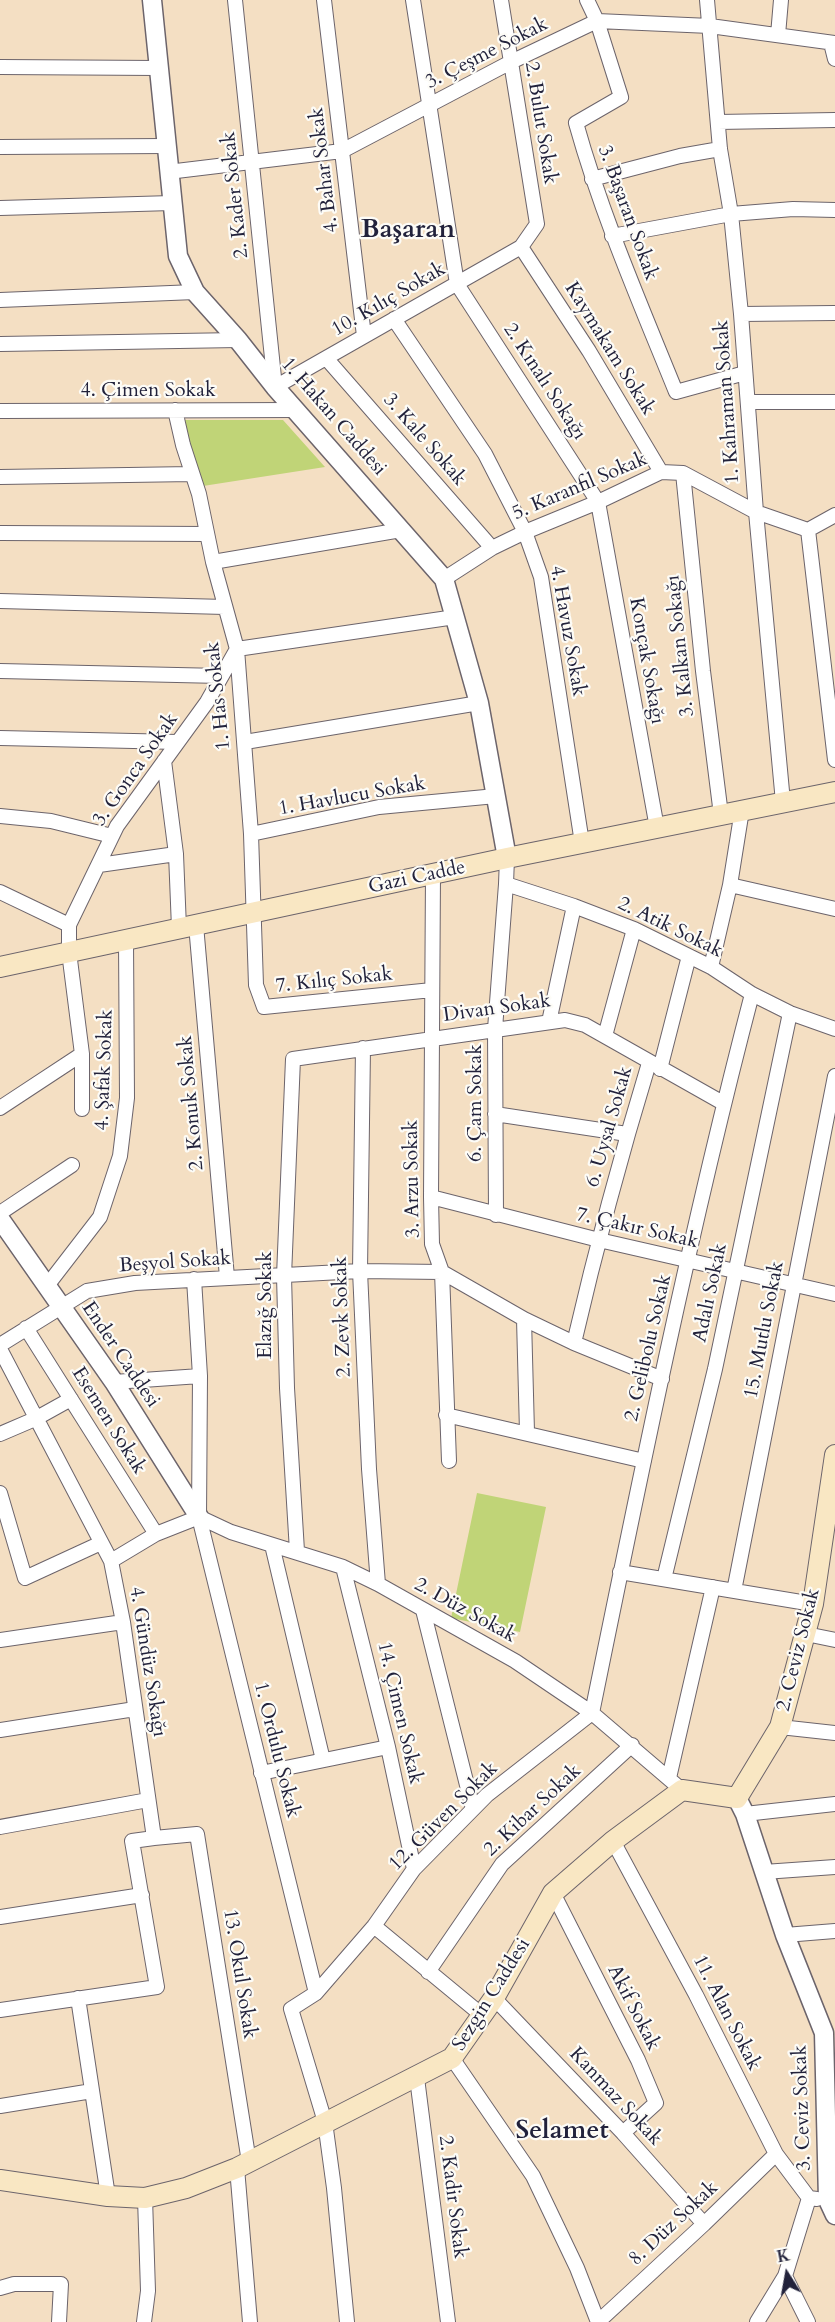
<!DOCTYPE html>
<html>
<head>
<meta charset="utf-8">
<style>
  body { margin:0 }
  #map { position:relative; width:835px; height:2322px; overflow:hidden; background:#f4dfc3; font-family:Cardo,serif }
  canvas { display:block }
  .north { position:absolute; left:757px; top:2244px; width:60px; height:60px; -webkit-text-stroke:4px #fdfcf7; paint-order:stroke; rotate:349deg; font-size:16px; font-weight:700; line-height:24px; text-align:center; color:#22223b }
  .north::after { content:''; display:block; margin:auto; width:21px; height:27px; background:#22223b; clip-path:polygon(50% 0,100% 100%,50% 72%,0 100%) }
</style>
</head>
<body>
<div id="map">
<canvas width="835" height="2322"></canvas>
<div class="north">K</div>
</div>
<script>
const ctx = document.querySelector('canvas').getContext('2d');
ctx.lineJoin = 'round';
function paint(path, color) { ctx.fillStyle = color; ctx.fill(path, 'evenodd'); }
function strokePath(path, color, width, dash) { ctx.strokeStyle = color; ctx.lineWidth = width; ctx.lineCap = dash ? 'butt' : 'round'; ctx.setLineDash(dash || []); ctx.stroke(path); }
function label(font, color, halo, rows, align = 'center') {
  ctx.font = font + ' Cardo,serif'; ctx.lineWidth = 4.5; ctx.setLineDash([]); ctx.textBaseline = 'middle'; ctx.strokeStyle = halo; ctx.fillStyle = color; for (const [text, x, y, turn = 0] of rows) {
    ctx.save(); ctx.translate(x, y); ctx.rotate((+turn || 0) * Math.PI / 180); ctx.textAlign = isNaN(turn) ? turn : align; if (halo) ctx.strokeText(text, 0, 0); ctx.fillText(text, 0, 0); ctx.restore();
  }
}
paint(new Path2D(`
  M 185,420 L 283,420 L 325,467 L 203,486 L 191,449 Z
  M 477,1493 L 546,1507 L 520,1632 L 451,1618 Z`), '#c0d477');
const minor = new Path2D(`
  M 235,0 L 275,387 L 521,247 L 537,224 L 501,0
  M 324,0 L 364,336
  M 413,0 L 457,284 L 598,502 L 657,828
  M 587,0 L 597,21 L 621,97 L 576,123 C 602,216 640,303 676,392 L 745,373
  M 707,0 L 720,149 L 731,214 L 741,314 L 756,512 L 783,802
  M 778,35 L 781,0
  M 831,43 L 835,59
  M 0,67 L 158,68
  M 718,122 L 835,120
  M 0,147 L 166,146
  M 168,172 L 342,151 L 511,62 L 597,21 L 710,26 L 835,43
  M 592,179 L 680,156 L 720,149
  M 0,208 L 172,203
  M 612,236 L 731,214 L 793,209 L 835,210
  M 521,247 L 589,351 L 661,472
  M 0,300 L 195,292
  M 741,314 L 835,313
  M 394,319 L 485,454 L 525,532 L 541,577 L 582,843
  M 0,344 L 238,340
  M 326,358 L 492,548
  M 749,402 L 835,402
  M 175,410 L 183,445 L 199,494 L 213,562 L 237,649 L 251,834 L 256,985 L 264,1007 L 432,990
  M 0,411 L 296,410
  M 683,473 L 703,671 L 721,815
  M 0,477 L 192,474
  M 808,530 L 835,760
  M 0,533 L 207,534
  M 213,562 L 401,530
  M 444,579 L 492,548 L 525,532 L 598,502 L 661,472 L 683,473 L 756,512 L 808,530 L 835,515
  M 0,601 L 225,607
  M 0,671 L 221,676
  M 0,738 L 178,742
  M 245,742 L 479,703
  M 164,761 L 176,854 L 179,928
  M 0,816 L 51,821 L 112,836
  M 251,834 L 379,807 L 496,796
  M 507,858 L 506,884 L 574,906 L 634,929 L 711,967 L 752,994 L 790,1013 L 835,1029
  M 99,865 L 176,854
  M 433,874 L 431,1197 L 432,1244 L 442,1272 L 524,1319 L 574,1343 L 662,1379
  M 730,885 L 835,909
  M 0,892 L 69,925
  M 196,925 L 227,1277
  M 711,967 L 730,885 L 742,810
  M 549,1022 L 574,906
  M 605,1036 L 634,929
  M 363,1048 L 360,1271 L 369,1469 L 378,1584
  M 82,1054 L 82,1109
  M 660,1069 L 689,956
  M 0,1108 L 82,1054 L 69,952 L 69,925 L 117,826 L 207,702 L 237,649 L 455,617
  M 495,1114 L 627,1134
  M 431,1197 L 599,1240 L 835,1294
  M 0,1213 L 72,1165
  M 496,1215 L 495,1029 L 506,884
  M 194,1279 L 200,1376 L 199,1517 L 316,1993
  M 46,1287 L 100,1217 L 120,1156 L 127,1098 L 126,940
  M 524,1319 L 527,1432
  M 26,1328 L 156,1534
  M 574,1343 C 596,1248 621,1155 649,1063
  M 0,1345 L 87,1291 L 135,1283 L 360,1271 L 442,1272 L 449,1461
  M 0,1349 L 111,1561 L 123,1622 L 154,1838 L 132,1841 L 157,1987 L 0,2010
  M 114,1382 L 200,1376
  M 446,1415 L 644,1461
  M 0,1434 L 35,1419 L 71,1399
  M 0,1493 L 25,1578 L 101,1543
  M 199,1517 L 231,1532 L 343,1567 L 378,1584 L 515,1661 L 592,1713 L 682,1790
  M 272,1545 L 323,1760
  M 297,1551 L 287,1388 L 284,1276 L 293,1059 L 565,1020 L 585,1025 L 723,1103
  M 111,1561 L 156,1534 L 199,1517
  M 343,1567 L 388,1747 L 414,1869
  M 620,1572 L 813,1604
  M 664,1579 L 715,1369 L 790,1013
  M 734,1591 L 835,1076
  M 423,1610 L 473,1809
  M 806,1634 L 835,1640
  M 0,1640 L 123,1622
  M 780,1727 L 835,1733
  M 0,1730 L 135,1709
  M 261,1773 L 388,1747
  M 669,1778 L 713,1587
  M 745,1814 L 835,1804
  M 0,1827 L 148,1800
  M 154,1838 L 197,1834 L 249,2162
  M 613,1841 L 696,1995 L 776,2154 L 809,2198
  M 764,1872 L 835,1867
  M 553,1893 L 638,2060 L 656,2103 L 623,2133
  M 0,1917 L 142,1895
  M 374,1926 L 483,2016
  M 785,1935 L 835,1931
  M 428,1972 L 502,1864 L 632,1745
  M 78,1998 L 108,2196
  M 494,1998 L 623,2133 L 704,2224
  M 452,2058 L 533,2176 L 577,2268 L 598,2322
  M 417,2078 L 448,2322
  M 0,2106 L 92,2091
  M 237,2168 L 250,2322
  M 785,2276 L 808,2322
  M 0,2288 L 14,2284 L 61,2284 L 59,2322
  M 144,2322 L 148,2291 L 145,2198
  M 347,2322 L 334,2188 L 325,2122 L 291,2009 L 316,1993 L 374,1926 L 414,1869 L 487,1795 L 592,1713 C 641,1472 690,1231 752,994
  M 598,2322 L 704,2224 L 776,2154
  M 757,2322 L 785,2276 L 809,2198 L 817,2199`);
const tertiary = new Path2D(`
  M 152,0 L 178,256 L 195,292 L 238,340 L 275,387 L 444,579 L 479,703 L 507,858
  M 0,1219 L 114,1382 L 199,1517
  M 737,1798 L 745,1814 L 785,1935 L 824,2033 L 828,2200 L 835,2215`);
const secondary = new Path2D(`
  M 0,967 L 507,858 L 835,792
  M 0,2180 L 108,2196 L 145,2198 L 186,2188 L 237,2168 L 452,2058 L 494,1998 L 553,1893 L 613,1841 L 682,1790 L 737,1798 L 780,1727 L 813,1604 L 835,1455`);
strokePath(minor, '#6c646b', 16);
strokePath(tertiary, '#6c646b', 21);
strokePath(secondary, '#6c646b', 22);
strokePath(minor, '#fff', 14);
strokePath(tertiary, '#fff', 18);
strokePath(secondary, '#f9e7c3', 20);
label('20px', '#22223b', '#fdfcf7', [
  ["3. Çeşme Sokak",487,54,-27],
  ["2. Bulut Sokak",540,123,81],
  ["4. Bahar Sokak",325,170,-97],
  ["2. Kader Sokak",236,195,-96],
  ["3. Başaran Sokak",627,213,70],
  ["10. Kılıç Sokak",389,300,-30],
  ["Kaymakam Sokak",609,349,58],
  ["2. Kınalı Sokağı",544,382,57],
  ["4. Çimen Sokak",148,391],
  ["1. Kahraman Sokak",728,402,-94],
  ["1. Hakan Caddesi",333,417,49],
  ["3. Kale Sokak",424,440,49],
  ["5. Karanfil Sokak",580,487,-23],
  ["4. Havuz Sokak",567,631,80],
  ["3. Kalkan Sokağı",681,646,-96],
  ["Konçak Sokağı",646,661,80],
  ["1. Has Sokak",219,696,-96],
  ["3. Gonca Sokak",136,770,-55],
  ["1. Havlucu Sokak",352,797,-10],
  ["Gazi Cadde",417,878,-12],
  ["2. Atik Sokak",670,928,26],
  ["7. Kılıç Sokak",334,981,-6],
  ["Divan Sokak",497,1009,-8],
  ["4. Şafak Sokak",105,1070,-88],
  ["2. Konuk Sokak",192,1103,-95],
  ["6. Çam Sokak",476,1103,-90],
  ["6. Uysal Sokak",610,1127,-74],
  ["3. Arzu Sokak",413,1179,-91],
  ["7. Çakır Sokak",637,1229,13],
  ["Beşyol Sokak",175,1263,-4],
  ["Adalı Sokak",711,1293,-78],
  ["Elazığ Sokak",266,1305,-90],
  ["2. Zevk Sokak",343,1317,-92],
  ["15. Mutlu Sokak",765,1330,-79],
  ["2. Gelibolu Sokak",649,1348,-77],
  ["Ender Caddesi",120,1355,56],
  ["Esemen Sokak",108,1421,58],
  ["2. Düz Sokak",465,1611,29],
  ["2. Ceviz Sokak",799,1650,-76],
  ["4. Gündüz Sokağı",147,1662,81],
  ["14. Çimen Sokak",399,1713,77],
  ["1. Ordulu Sokak",276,1750,76],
  ["2. Kibar Sokak",533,1811,-43],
  ["12. Güven Sokak",444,1817,-45],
  ["13. Okul Sokak",239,1974,81],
  ["Sezgin Caddesi",492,1995,-58],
  ["Akif Sokak",633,2008,63],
  ["11. Alan Sokak",726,2013,63],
  ["Kanmaz Sokak",615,2097,47],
  ["3. Ceviz Sokak",803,2108,-92],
  ["2. Kadir Sokak",452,2197,83],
  ["8. Düz Sokak",674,2224,-43]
]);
label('bold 26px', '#22223b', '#fdfcf7', [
  ["Başaran",408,231],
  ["Selamet",562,2132]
]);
</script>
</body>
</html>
